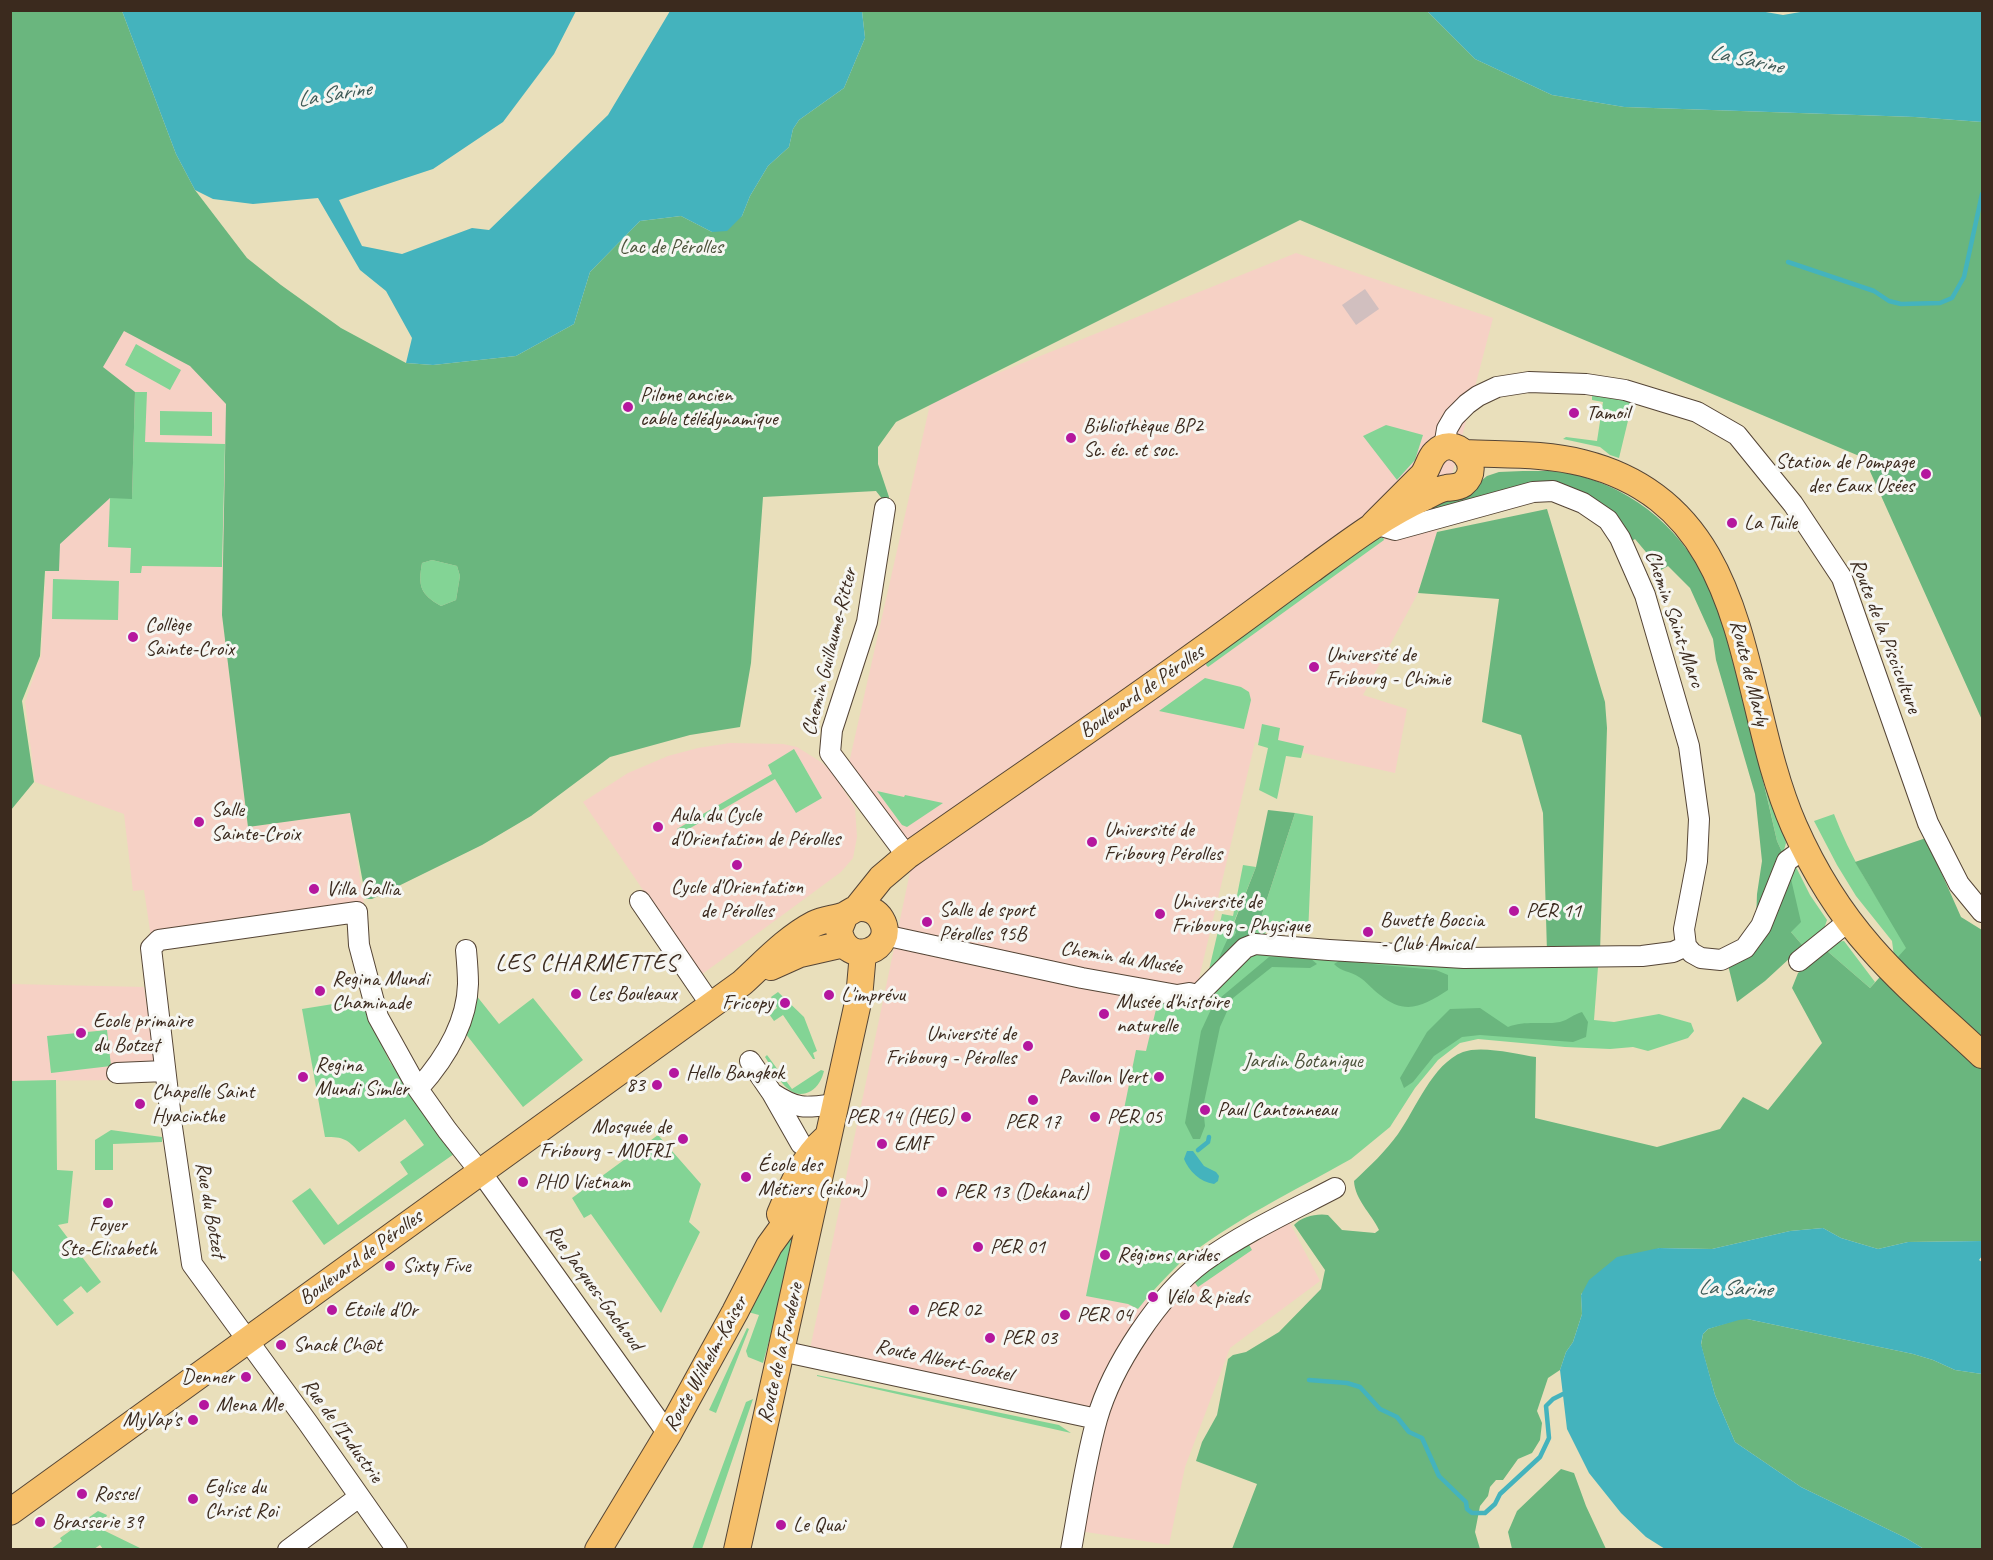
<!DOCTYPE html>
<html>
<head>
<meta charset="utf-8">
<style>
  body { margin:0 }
  #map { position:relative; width:1993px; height:1560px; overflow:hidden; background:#e9dfbb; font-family:Caveat,sans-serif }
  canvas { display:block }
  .frame { position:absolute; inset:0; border:12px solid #3b2a1e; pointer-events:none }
</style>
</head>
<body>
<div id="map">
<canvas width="1993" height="1560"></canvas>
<div class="frame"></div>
</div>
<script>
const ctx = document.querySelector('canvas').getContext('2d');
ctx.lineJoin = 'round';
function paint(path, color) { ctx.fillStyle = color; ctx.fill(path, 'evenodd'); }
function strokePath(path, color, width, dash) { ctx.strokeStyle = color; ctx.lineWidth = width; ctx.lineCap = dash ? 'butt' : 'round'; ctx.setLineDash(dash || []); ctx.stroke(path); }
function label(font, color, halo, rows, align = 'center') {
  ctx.font = font + ' Caveat,sans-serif'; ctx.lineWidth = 6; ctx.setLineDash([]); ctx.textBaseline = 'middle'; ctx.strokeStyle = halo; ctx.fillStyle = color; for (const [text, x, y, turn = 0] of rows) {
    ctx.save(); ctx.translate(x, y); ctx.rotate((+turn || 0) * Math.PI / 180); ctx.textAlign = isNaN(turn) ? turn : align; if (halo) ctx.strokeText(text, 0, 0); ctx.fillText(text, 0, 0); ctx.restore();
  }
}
paint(new Path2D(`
  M 1296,253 L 1493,318 L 1437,532 L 1418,593 L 1363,695 L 1407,709 L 1395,773 L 1255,742 L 1126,1287 L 1135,1289 L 1165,1308 L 1189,1284 L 1289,1221 L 1320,1281 L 1230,1348 L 1185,1467 L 1169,1545 L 1067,1529 L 1092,1409 L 810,1349 L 910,872 L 849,763 L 931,400 Z
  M 124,329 L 191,365 L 227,403 L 222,615 L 248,827 L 350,813 L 364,905 L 353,909 L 151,937 L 144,890 L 133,891 L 124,814 L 35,782 L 25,702 L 41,656 L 46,567 L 101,368 Z
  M 730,743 L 783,744 L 797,747 L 821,762 L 833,773 L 855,808 L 857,837 L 853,858 L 841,872 L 701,975 L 583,802 L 628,773 L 668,756 L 698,748 Z
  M 11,984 L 144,987 L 158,1079 L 133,1080 L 129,1083 L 129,1080 L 11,1081 Z`), '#f6d1c5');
paint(new Path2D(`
  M 1365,289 L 1379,309 L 1356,325 L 1342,305 Z`), '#d1bfbf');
paint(new Path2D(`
  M 136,344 L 181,370 L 170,390 L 125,365 Z
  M 135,392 L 147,392 L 145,442 L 225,444 L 222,567 L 142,566 L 141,573 L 130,573 L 131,548 L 108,547 L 110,498 L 132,498 Z
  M 1592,394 L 1633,400 L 1619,458 L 1610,455 L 1600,447 L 1563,439 L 1566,437 L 1597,441 L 1603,402 L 1592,400 Z
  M 160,411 L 212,412 L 212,436 L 160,435 Z
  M 1386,425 L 1423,435 L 1415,460 L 1397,480 L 1363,436 Z
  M 1383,537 L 1384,540 L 1208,667 L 1206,665 L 1207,661 L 1370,542 Z
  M 432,560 L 457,566 L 460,576 L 456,600 L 441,606 C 420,594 418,586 422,563 Z
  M 53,579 L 119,581 L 118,620 L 52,619 Z
  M 1205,678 L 1241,687 L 1249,692 L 1251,700 L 1244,729 L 1159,711 Z
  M 1262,724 L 1280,728 L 1278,740 L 1304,746 L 1301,758 L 1286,756 L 1277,799 L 1259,790 L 1268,748 L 1258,745 Z
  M 1756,747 L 1772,806 L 1784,834 L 1786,843 L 1783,854 L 1777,841 Z
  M 794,749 L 822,798 L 796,813 L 775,779 L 680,834 L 677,829 L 772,774 L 768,765 Z
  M 877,791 L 904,797 L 905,795 L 943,803 L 907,827 L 902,825 Z
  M 1295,813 L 1313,816 L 1308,935 L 1269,924 L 1263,939 L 1255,936 Z
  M 1834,814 C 1866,899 1928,968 1982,1038 L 1894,956 L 1892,941 L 1856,896 L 1837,865 L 1814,821 Z
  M 1793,861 L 1810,895 L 1827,920 L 1824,929 L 1803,946 L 1791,932 L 1784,882 Z
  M 1243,865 L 1256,867 L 1232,927 L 1236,932 L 1234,937 L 1211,975 L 1208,974 L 1222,914 L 1233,916 Z
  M 1844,941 L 1875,982 L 1870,988 L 1826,950 L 1836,942 Z
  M 1259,951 L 1446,964 L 1598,967 L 1594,1020 L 1614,1022 L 1659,1014 L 1691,1023 L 1694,1031 L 1688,1038 L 1648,1051 L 1633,1047 L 1610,1049 L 1565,1047 L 1478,1039 L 1460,1043 L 1438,1060 L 1415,1088 L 1390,1127 L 1351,1159 C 1296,1190 1227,1223 1180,1263 C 1171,1272 1162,1281 1154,1290 L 1158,1297 L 1155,1301 L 1146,1299 L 1138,1309 L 1128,1304 L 1086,1296 L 1136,1050 L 1146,1051 L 1158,1001 L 1200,1008 L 1207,990 L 1248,954 Z
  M 468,985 L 499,1024 L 533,998 L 583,1060 L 523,1107 L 458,1024 Z
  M 778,992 L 804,1017 L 817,1051 L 813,1053 L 815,1059 L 813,1059 L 783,1015 L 774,1021 L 769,1014 L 777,1008 L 771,997 Z
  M 364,999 L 375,1031 L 390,1062 L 454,1154 L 324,1245 L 292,1201 L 310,1188 L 338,1225 L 408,1174 L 400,1162 L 424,1145 L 405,1119 L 359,1152 C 347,1139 344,1137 325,1137 L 302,1009 Z
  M 107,1030 L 111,1066 L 51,1073 L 47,1036 Z
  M 767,1055 L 792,1089 L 821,1070 L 824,1071 C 822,1079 818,1087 811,1091 C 789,1104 775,1072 765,1057 Z
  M 56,1080 L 57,1170 L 73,1171 L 68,1223 L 58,1225 L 101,1282 L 87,1293 L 81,1286 L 63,1300 L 74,1313 L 57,1326 L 11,1269 L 11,1081 Z
  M 111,1130 L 162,1137 L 162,1142 L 113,1144 L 113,1170 L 95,1170 L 95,1140 Z
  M 658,1135 L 701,1184 L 689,1222 L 700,1232 L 661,1313 L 591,1214 L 584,1218 L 572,1198 Z
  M 796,1218 L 800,1219 L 778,1319 L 775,1319 L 763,1363 L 748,1357 L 746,1351 L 759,1315 L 748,1312 Z
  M 1248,1243 L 1252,1250 L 1198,1287 L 1193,1280 Z
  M 747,1328 L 749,1329 L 716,1413 L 709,1410 Z
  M 817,1375 L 1059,1425 L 1071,1433 L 817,1376 Z
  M 753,1399 L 702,1549 L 692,1549 L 746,1402 Z
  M 98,1511 L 107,1515 L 101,1529 L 142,1549 L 103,1549 L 100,1545 L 94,1549 L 51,1549 L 62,1541 L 60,1538 Z`), '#83d495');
paint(new Path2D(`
  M 11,11 L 122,11 L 176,154 L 195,190 L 247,258 L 281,285 L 341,328 L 406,363 L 433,365 L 516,356 L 574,324 L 590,272 L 640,221 L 681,216 L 712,232 L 742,216 L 750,196 L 768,166 L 789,147 L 793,129 L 799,120 L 844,88 L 865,38 L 862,11 L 1427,11 L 1475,59 L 1552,95 L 1624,107 L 1915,117 L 1982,122 L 1982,720 L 1864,458 L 1300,220 L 896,422 L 878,447 L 878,464 L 889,497 L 889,501 L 883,500 L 876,491 L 763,497 L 751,663 L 740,727 L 690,735 L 610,757 L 531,816 L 482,845 L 372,899 L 366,899 L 350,813 L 248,827 L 222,615 L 226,404 L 190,366 L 124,331 L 103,367 L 135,392 L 132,499 L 110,498 L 60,544 L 59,571 L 45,571 L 40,656 L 22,701 L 34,782 L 11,810 ZM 432,560 L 457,566 L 460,576 L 456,600 L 441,606 C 420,594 418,586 422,563 Z
  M 1523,471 C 1539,471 1557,470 1573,474 C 1636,489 1687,533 1712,594 C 1723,622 1730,652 1738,681 C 1752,734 1765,787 1777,841 L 1783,854 L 1756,922 L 1757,894 L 1762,861 L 1755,794 L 1716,660 L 1713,639 L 1690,588 L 1668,566 L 1661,570 L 1635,539 L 1632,541 L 1554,487 L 1416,521 L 1422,510 L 1477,484 L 1487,476 L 1499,472 Z
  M 1547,509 L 1605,702 L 1607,728 L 1600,952 L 1547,952 L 1543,813 L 1521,735 L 1482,722 L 1499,599 L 1418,593 L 1437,532 Z
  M 1268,810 L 1295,813 L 1255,936 L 1211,975 L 1228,938 L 1234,936 L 1236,932 L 1232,928 L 1256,867 Z
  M 1926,838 L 1961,917 L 1982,930 L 1982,1241 L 1908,1242 L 1878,1249 L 1841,1238 L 1823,1228 L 1790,1231 L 1712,1249 L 1659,1248 L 1581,1294 L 1582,1314 L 1573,1342 L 1566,1352 L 1560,1370 L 1548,1378 L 1537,1411 L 1542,1423 L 1540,1440 L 1532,1453 L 1518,1459 L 1503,1480 L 1496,1480 L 1490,1487 L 1488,1496 L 1480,1506 L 1475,1532 L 1480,1549 L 1232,1549 L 1257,1484 L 1196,1461 L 1202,1442 L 1217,1415 L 1228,1359 L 1233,1355 L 1246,1352 L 1279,1332 L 1321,1289 L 1325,1270 L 1294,1225 C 1301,1217 1317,1213 1328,1215 L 1342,1230 L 1375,1233 L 1379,1230 C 1371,1213 1355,1200 1354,1181 C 1370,1166 1385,1152 1398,1134 C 1416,1109 1432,1064 1463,1052 C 1481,1045 1517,1054 1536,1057 L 1535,1118 L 1657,1147 L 1720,1129 L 1743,1097 L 1768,1110 L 1822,1043 L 1792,988 L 1798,973 L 1826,950 L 1870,988 L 1906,948 L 1855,862 Z
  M 1791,879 L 1801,922 L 1791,932 L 1803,946 L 1765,981 L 1737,1002 L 1728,965 L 1784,882 Z
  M 1269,957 L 1310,958 L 1317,964 L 1310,968 L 1272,967 L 1233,998 L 1220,1027 L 1203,1107 L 1205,1126 L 1200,1139 L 1193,1139 L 1185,1123 L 1201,1031 L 1214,1003 Z
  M 1339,961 L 1436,970 L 1448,975 L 1448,990 C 1423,1006 1406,1016 1380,995 C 1373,990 1366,981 1359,977 C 1350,971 1341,972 1334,964 Z
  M 1480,1008 L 1508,1027 C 1525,1020 1543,1025 1560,1022 C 1568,1020 1574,1014 1582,1012 L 1588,1022 L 1586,1037 L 1573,1042 L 1480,1035 L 1462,1037 L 1434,1056 L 1413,1082 L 1404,1088 L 1400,1078 L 1427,1032 L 1450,1009 Z
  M 1739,1319 L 1747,1319 L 1913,1354 L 1933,1360 L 1955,1370 L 1982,1374 L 1982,1549 L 1924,1549 L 1906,1538 L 1801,1487 L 1735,1442 L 1715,1395 L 1701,1345 L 1703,1334 L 1708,1329 Z
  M 1561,1469 L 1574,1473 L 1586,1506 L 1606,1549 L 1512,1549 L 1508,1532 L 1517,1511 Z`), '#6ab67e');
paint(new Path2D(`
  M 122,11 L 576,11 L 554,54 L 503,122 L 433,169 L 339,200 L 362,246 L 402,254 L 472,228 L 489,230 L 608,115 L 670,11 L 862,11 L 865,38 L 844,88 L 799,120 L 793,129 L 789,147 L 768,166 L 750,196 L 742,216 L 727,231 L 712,232 L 681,216 L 640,221 L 590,272 L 574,324 L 516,356 L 433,365 L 406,363 L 412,338 L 386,291 L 360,270 L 318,198 L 253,204 L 213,199 L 195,190 L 176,154 Z
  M 1760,11 L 1783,15 L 1812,10 L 1982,11 L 1982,122 L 1915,117 L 1624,107 L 1552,95 L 1475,59 L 1427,11 Z
  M 1187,1151 L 1193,1151 L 1204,1166 L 1216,1172 L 1219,1176 L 1218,1181 L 1214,1184 C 1200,1182 1189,1171 1184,1159 Z
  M 1823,1228 L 1841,1238 L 1878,1249 L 1908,1242 L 1982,1241 L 1982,1256 L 1979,1260 L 1982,1262 L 1982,1374 L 1955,1370 L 1933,1360 L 1913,1354 L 1747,1319 L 1739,1320 L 1708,1329 L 1703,1334 L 1701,1344 L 1715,1395 L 1735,1442 L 1801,1487 L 1906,1538 L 1924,1549 L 1665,1549 L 1646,1537 L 1621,1513 L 1589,1473 L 1567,1429 L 1560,1370 L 1566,1352 L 1573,1342 L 1582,1314 L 1581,1295 L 1589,1280 L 1617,1257 L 1659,1248 L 1712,1249 L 1790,1231 Z`), '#44b3bd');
strokePath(new Path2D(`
  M 1788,262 L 1874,291 L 1889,301 L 1901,304 L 1940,303 L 1952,298 L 1964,277 L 1982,194
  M 1198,1150 L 1208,1142 L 1209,1137
  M 1309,1380 L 1347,1383 L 1360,1387 L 1380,1409 L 1397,1417 L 1409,1432 L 1422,1438 L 1439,1476 L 1466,1502 L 1467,1509 L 1472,1513 L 1485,1513 L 1495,1504 L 1500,1494 L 1540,1457 L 1549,1438 L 1546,1406 L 1553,1399 L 1563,1394`), '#44b3bd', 4.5);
const minor = new Path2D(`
  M 1444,447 L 1447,429 L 1454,417 L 1467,404 L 1478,396 L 1497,387 L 1529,382 L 1586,384 L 1625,390 L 1697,412 L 1737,435 L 1793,504 L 1842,578 L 1928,823 L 1959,884 L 1982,912
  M 885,508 L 867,622 L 832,730 L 830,753 L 907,856
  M 1374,524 L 1395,530 L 1533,492 L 1553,491 L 1583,503 L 1608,520 L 1620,538 L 1645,595 L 1689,746 L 1699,819 L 1697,861 L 1684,929 L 1686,946 L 1692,953 L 1701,958 L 1721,960 L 1745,948 L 1761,926 L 1787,861 L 1805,848
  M 640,901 L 711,1005
  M 884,935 L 1082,978 L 1177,995 L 1189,993 L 1198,995 L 1245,948 L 1255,944 L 1329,950 L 1464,958 L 1642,956 L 1673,952 L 1686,946
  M 1799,961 L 1850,920
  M 750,1061 L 772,1093 L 801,1144 L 824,1156
  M 117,1073 L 165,1071
  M 418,1089 C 444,1060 467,1024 468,984 C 468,973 467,961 466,950
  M 772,1093 C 798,1110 805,1108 835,1104
  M 781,1351 L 1097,1419
  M 288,1550 L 359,1497
  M 397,1550 L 308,1423 L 192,1264 L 172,1127 L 151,948 L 159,940 L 357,912 L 359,945 L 378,1017 L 418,1089 L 447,1130 L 488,1182 L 668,1434
  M 1071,1550 C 1079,1506 1085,1462 1097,1419 C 1112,1366 1159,1295 1203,1262 C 1243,1233 1291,1211 1335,1188`);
const major = new Path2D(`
  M 1465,453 C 1504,455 1545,453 1583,463 C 1757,507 1736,694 1794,826 C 1813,869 1840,913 1871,948 C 1905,987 1945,1020 1982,1055
  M 857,908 L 881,878 L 907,856 C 1002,789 1099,724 1193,656 C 1233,628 1272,598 1311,570 C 1348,543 1383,516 1425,497 C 1431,494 1439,489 1446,488 C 1452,487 1457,488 1463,484 C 1485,466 1455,432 1435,453 C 1429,459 1428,469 1422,476 L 1374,524
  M 771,967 L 800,954 L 844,944
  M 780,1214 C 791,1188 803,1158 825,1139
  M 10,1512 L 742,983 C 764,963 787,938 814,924 C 824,919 835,919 845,915 C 851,912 854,908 861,908 C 869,908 877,912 881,919 C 899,949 845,971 839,930 L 845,915
  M 598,1550 L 668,1434 L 735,1312 L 769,1246 L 803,1199 L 817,1185
  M 737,1550 L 859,998 L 863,953`);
strokePath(minor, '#554536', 22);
strokePath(major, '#554536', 28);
strokePath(minor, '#fff', 20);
strokePath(major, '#f6c06b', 26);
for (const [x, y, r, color] of [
  [628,407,6,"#b5179e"],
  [1574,413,6,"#b5179e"],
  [1071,438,6,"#b5179e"],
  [1926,474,6,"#b5179e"],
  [1732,523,6,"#b5179e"],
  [133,637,6,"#b5179e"],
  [1314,667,6,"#b5179e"],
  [199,822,6,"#b5179e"],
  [658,827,6,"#b5179e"],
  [1092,842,6,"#b5179e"],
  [737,865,6,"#b5179e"],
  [314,889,6,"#b5179e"],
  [1514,911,6,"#b5179e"],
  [1160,914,6,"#b5179e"],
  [927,922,6,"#b5179e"],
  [1368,932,6,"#b5179e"],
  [320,991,6,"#b5179e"],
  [576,994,6,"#b5179e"],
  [829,995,6,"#b5179e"],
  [785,1003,6,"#b5179e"],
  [1104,1014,6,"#b5179e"],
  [81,1033,6,"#b5179e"],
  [1028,1046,6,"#b5179e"],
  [674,1073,6,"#b5179e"],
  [303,1077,6,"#b5179e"],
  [1159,1077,6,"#b5179e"],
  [657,1085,6,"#b5179e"],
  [1033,1100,6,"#b5179e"],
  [140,1104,6,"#b5179e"],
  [1205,1110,6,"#b5179e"],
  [966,1117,6,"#b5179e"],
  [1095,1117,6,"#b5179e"],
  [683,1139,6,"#b5179e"],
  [882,1144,6,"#b5179e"],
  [746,1177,6,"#b5179e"],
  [523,1182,6,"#b5179e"],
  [942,1192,6,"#b5179e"],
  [108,1203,6,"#b5179e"],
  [978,1247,6,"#b5179e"],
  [1105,1255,6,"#b5179e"],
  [390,1266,6,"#b5179e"],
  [1153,1297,6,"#b5179e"],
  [332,1310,6,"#b5179e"],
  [914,1310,6,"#b5179e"],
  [1065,1315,6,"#b5179e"],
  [990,1338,6,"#b5179e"],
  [281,1345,6,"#b5179e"],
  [246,1377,6,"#b5179e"],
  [204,1405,6,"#b5179e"],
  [193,1420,6,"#b5179e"],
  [82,1494,6,"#b5179e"],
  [193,1499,6,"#b5179e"],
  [40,1522,6,"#b5179e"],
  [781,1525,6,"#b5179e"]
]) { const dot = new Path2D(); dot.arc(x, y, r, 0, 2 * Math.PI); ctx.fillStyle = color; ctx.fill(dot); strokePath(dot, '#f6f6f2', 2); }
label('21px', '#4d543c', '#f6f6f2', [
  ["Lac de Pérolles",671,247],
  ["Jardin Botanique",1303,1061]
]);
label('21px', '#3b2a1e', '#f6f6f2', [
  ["Pilone ancien",640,395],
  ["cable télédynamique",640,419],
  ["Tamoil",1586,413],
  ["Bibliothèque BP2",1083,426],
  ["Sc. éc. et soc.",1083,450],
  ["Station de Pompage",1914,462,"right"],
  ["des Eaux Usées",1914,486,"right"],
  ["La Tuile",1744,523],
  ["Collège",145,625],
  ["Sainte-Croix",145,649],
  ["Université de",1326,655],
  ["Fribourg - Chimie",1326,679],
  ["Salle",211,810],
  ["Sainte-Croix",211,834],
  ["Aula du Cycle",670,815],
  ["d'Orientation de Pérolles",670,839],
  ["Université de",1104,830],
  ["Fribourg Pérolles",1104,854],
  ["Cycle d'Orientation",737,887,"center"],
  ["de Pérolles",737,911,"center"],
  ["Villa Gallia",326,889],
  ["Université de",1172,902],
  ["Fribourg - Physique",1172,926],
  ["Salle de sport",939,910],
  ["Pérolles 95B",939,934],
  ["PER 11",1526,911],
  ["Buvette Boccia",1380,920],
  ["- Club Amical",1380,944],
  ["Regina Mundi",332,979],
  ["Chaminade",332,1003],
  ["Les Bouleaux",588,994],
  ["L'imprévu",841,995],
  ["Musée d'histoire",1116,1002],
  ["naturelle",1116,1026],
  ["Fricopy",773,1003,"right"],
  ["Ecole primaire",93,1021],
  ["du Botzet",93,1045],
  ["Université de",1016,1034,"right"],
  ["Fribourg - Pérolles",1016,1058,"right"],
  ["Regina",315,1065],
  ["Mundi Simler",315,1089],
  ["Hello Bangkok",686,1073],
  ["Pavillon Vert",1147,1077,"right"],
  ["83",645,1085,"right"],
  ["Chapelle Saint",152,1092],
  ["Hyacinthe",152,1116],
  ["Paul Cantonneau",1217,1110],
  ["PER 14 (HEG)",954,1117,"right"],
  ["PER 05",1107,1117],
  ["PER 17",1033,1122,"center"],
  ["Mosquée de",671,1127,"right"],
  ["Fribourg - MOFRI",671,1151,"right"],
  ["EMF",894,1144],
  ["École des",758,1165],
  ["Métiers (eikon)",758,1189],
  ["PHO Vietnam",535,1182],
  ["PER 13 (Dekanat)",954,1192],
  ["Foyer",108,1225,"center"],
  ["Ste-Elisabeth",108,1249,"center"],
  ["PER 01",990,1247],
  ["Régions arides",1117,1255],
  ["Sixty Five",402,1266],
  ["Vélo & pieds",1165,1297],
  ["Etoile d'Or",344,1310],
  ["PER 02",926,1310],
  ["PER 04",1077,1315],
  ["PER 03",1002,1338],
  ["Snack Ch@t",293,1345],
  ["Denner",234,1377,"right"],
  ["Mena Me",216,1405],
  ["MyVap's",181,1420,"right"],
  ["Eglise du",205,1487],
  ["Christ Roi",205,1511],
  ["Rossel",94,1494],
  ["Brasserie 39",52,1522],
  ["Le Quai",793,1525]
], 'left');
label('21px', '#3b2a1e', '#f6f6f2', [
  ["Chemin Saint-Marc",1674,619,71],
  ["Route de la Pisciculture",1885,636,69],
  ["Chemin Guillaume-Ritter",830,652,-76],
  ["Route de Marly",1749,673,76],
  ["Boulevard de Pérolles",1142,692,-35],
  ["Chemin du Musée",1121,958,9],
  ["Rue du Botzet",210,1210,80],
  ["Boulevard de Pérolles",361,1258,-36],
  ["Rue Jacques-Gachoud",594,1288,54],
  ["Route de la Fonderie",781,1353,-77],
  ["Route Albert-Gockel",944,1361,12],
  ["Route Wilhelm-Kaiser",706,1364,-61],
  ["Rue de l'Industrie",342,1431,54]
]);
label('italic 22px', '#3e5a56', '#f6f6f2', [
  ["La Sarine",1746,60,12],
  ["La Sarine",334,95,-9],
  ["La Sarine",1735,1289,2]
]);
ctx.letterSpacing = '1.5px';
label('24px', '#3b2a1e', '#f6f6f2', [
  ["LES CHARMETTES",587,964]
]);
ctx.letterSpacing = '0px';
</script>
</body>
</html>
